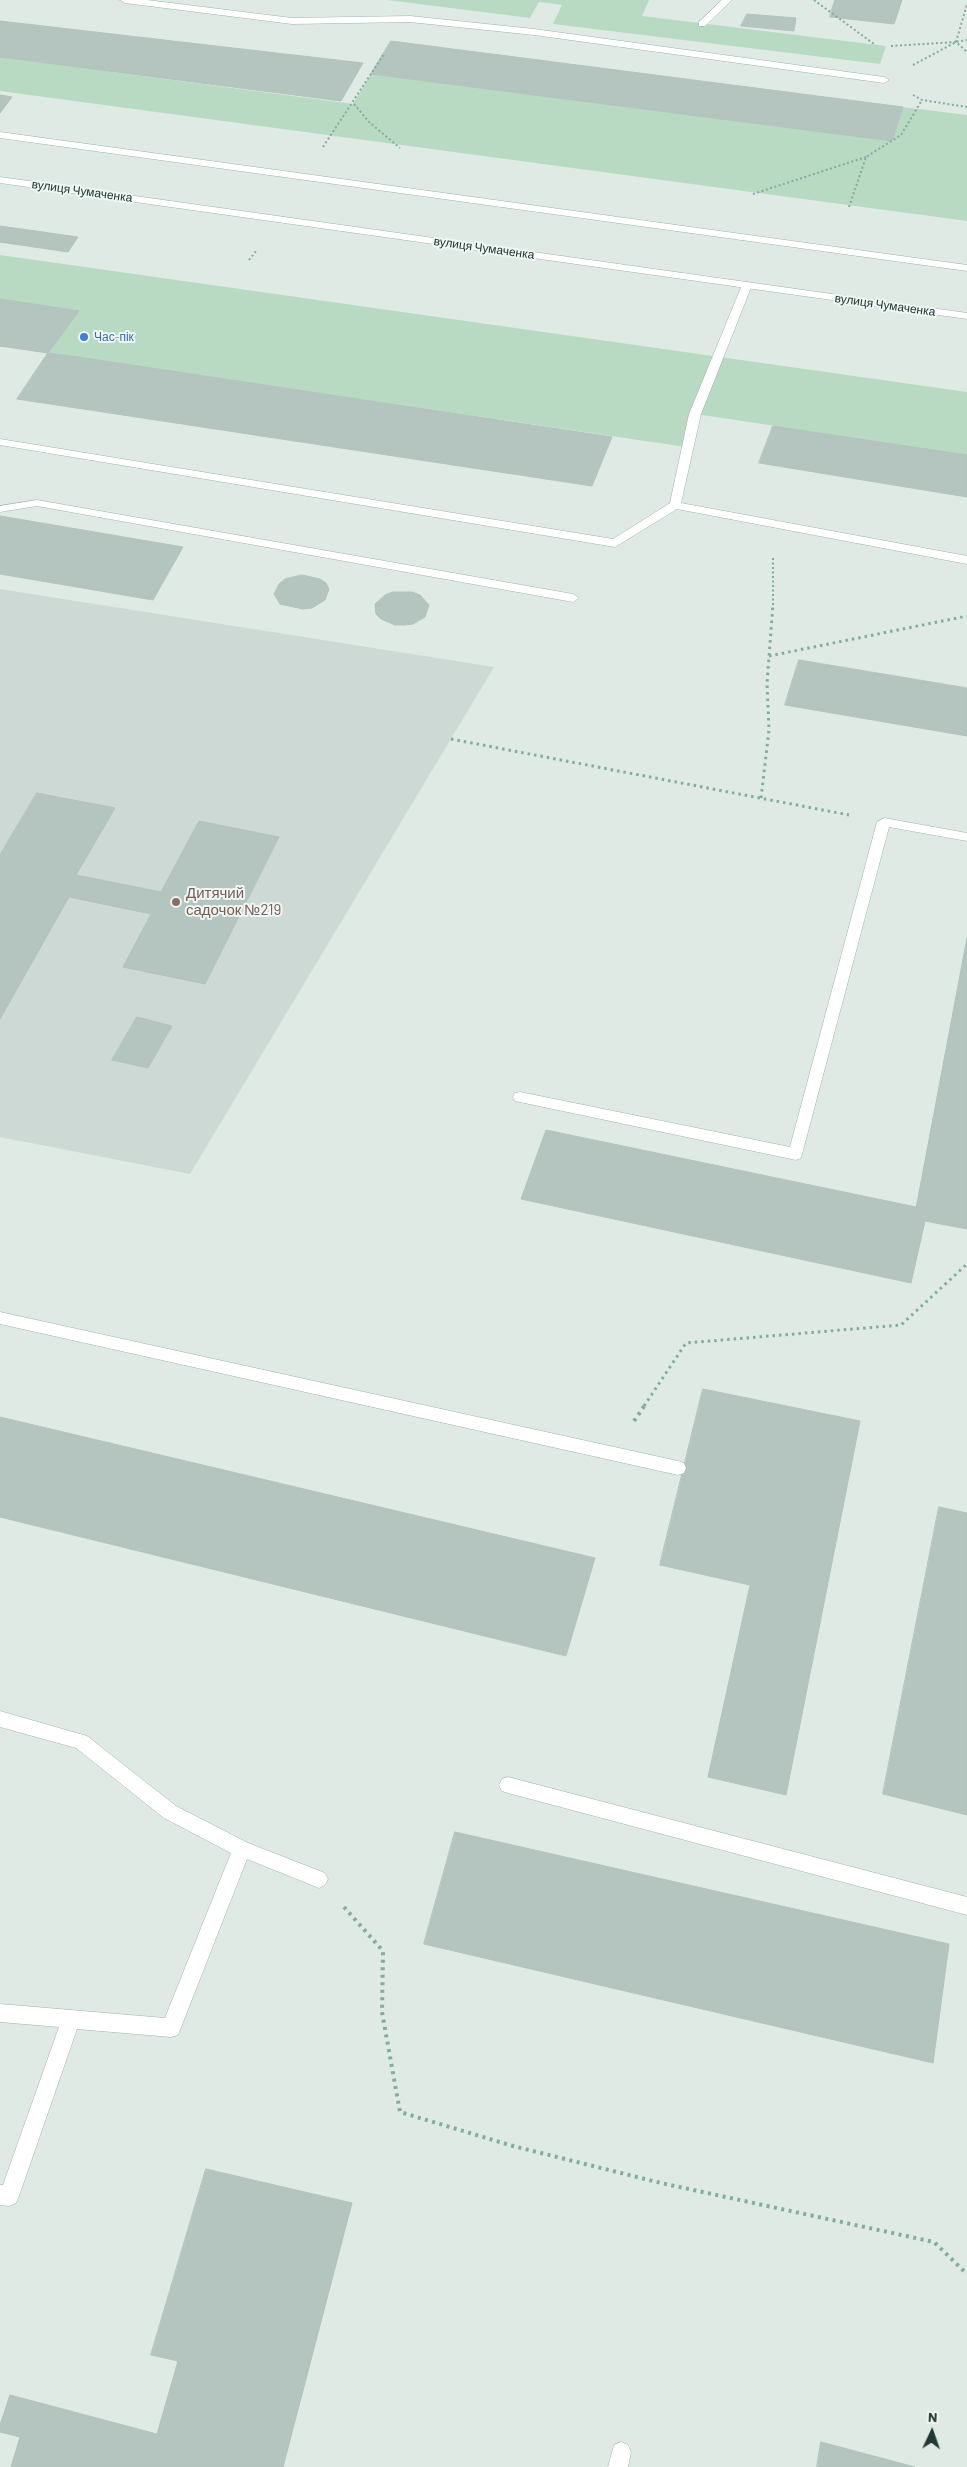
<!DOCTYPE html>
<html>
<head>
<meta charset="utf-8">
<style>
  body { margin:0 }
  #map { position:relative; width:967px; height:2467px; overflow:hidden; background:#dfeae5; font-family:Barlow,sans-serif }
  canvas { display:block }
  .north { position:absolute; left:907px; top:2407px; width:50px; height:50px; -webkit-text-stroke:4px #eff6f3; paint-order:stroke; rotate:3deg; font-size:14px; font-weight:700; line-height:20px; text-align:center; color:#213934 }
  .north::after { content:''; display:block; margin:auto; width:18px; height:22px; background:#213934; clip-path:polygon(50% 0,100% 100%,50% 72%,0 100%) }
</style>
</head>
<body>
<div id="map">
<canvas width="967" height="2467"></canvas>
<div class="north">N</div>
</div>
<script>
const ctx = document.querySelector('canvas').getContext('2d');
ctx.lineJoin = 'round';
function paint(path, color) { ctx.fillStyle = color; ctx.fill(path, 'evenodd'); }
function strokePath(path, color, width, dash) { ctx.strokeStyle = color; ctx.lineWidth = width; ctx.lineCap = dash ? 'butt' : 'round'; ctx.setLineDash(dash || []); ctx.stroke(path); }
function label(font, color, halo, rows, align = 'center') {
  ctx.font = font + ' Barlow,sans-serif'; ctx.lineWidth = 4; ctx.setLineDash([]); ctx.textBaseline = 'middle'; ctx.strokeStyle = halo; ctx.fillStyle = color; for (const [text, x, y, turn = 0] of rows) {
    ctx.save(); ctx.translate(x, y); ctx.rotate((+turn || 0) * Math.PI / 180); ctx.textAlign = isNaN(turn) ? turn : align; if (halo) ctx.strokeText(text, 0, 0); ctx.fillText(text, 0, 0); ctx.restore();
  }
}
paint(new Path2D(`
  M 0,589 L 494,667 L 190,1174 L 0,1137 Z`), '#cdd9d4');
paint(new Path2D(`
  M 387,0 L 649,0 L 642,16 L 886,46 L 880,64 L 553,24 L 562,5 L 539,2 L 530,18 Z
  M 0,57 L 353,104 L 371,74 L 892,141 L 903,107 L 967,115 L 967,221 L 0,91 Z
  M 0,255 L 967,392 L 967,455 L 696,414 L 686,447 L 48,353 L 78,311 L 0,299 Z`), '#b8dac3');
const building = new Path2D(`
  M 835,0 L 902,0 L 894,24 L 830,17 Z
  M 747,14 L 796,18 L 794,31 L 741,26 Z
  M 0,21 L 363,63 L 341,101 L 0,57 Z
  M 391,41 L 903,107 L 892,141 L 371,74 Z
  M 0,95 L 12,97 L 0,113 Z
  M 0,226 L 78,237 L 68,252 L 0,242 Z
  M 0,299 L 79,311 L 48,353 L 0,346 Z
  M 48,353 L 78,357 L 612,437 L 592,486 L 17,399 Z
  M 773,426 L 967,455 L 967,497 L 759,463 Z
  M 0,516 L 183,547 L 153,600 L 0,574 Z
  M 302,575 L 320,579 L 326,583 L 329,589 L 325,600 L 312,608 L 303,609 L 280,604 L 274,594 L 279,584 L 285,579 Z
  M 393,592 L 412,592 L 420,595 L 429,605 L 425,617 L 413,624 L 404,625 L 395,625 L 381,619 L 376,614 L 375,604 L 385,595 Z
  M 799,660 L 967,688 L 967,736 L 785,705 Z
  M 37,793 L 115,808 L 76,875 L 161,892 L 199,821 L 279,837 L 205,984 L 123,967 L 151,914 L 69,897 L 0,1019 L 0,855 Z
  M 967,938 L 967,1229 L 925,1221 L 911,1283 L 521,1199 L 546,1130 L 916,1207 Z
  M 137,1017 L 172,1026 L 148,1068 L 112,1060 Z
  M 703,1389 L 860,1421 L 786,1795 L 708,1777 L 750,1585 L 660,1565 Z
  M 0,1417 L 595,1558 L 566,1656 L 0,1517 Z
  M 939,1507 L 967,1513 L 967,1815 L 883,1794 Z
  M 455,1832 L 949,1944 L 933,2063 L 424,1944 Z
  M 206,2169 L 352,2203 L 283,2467 L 11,2467 L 20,2437 L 0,2432 L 0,2425 L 10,2395 L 157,2434 L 178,2361 L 151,2355 Z
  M 821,2442 L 915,2467 L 817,2467 Z`);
paint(building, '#b4c4be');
strokePath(building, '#b2c3bd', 1);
const service = new Path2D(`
  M 120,0 L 147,0 L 292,18 L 410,16 L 534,29 L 884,77 L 889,80 L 884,83 L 534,35 L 410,22 L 292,24 L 125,3 Z
  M 722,0 L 732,0 L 705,26 L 699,26 L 699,22 Z
  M 747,282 L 752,285 L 701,414 L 681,503 L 967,556 L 967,564 L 677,509 L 615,547 L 0,445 L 0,439 L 613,539 L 670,503 L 689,414 L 742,285 Z
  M 37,500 L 573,594 L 579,598 L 573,602 L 37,506 L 0,512 L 0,506 Z
  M 884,818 L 967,833 L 967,841 L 889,827 L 801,1158 L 796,1160 L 515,1101 L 513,1097 L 515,1093 L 520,1092 L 790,1147 L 877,822 Z
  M 0,1312 L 678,1461 L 684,1463 L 686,1468 L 684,1473 L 678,1475 L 0,1324 Z
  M 0,1711 L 87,1736 L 176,1806 L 248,1843 L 325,1873 L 328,1879 L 325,1885 L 319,1888 L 247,1859 L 178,2035 L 171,2037 L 77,2029 L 19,2196 L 16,2203 L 9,2206 L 0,2205 L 0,2185 L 3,2185 L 59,2027 L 0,2022 L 0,2004 L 165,2018 L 231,1853 L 164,1818 L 76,1748 L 0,1727 Z
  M 508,1777 L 967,1897 L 967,1915 L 508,1793 L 502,1791 L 499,1785 L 502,1779 Z
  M 621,2442 L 628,2445 L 631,2452 L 628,2467 L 608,2467 L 614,2445 Z`);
const tertiary = new Path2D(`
  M 0,132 L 967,265 L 967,271 L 0,138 Z
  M 0,177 L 967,313 L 967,319 L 0,183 Z`);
strokePath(service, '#a2b1ac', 1);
strokePath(tertiary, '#a2b1ac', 1);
strokePath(new Path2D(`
  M 814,0 L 874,44
  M 956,42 L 967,4
  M 891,46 L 956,42 L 967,52
  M 913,65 L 956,42 L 967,40
  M 913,95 L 922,100 L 967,107
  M 354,104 L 369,122 L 400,148
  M 323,147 L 384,54
  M 753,194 L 866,157
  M 849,207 L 866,157 L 901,135 L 922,100
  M 249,260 L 257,250
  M 773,605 L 773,557`), '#80aca1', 2, [2, 2.5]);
strokePath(new Path2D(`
  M 769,656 L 967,616
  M 451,739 L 849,815
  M 761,798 L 769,730 L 767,683 L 773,604
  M 644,1406 L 686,1343 L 901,1325 L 967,1264`), '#80aca1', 3, [2.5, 4]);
strokePath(new Path2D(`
  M 634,1421 L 645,1405
  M 344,1907 L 383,1951 L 382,2012 L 400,2112 L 513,2146 L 661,2183 L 934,2242 L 967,2274`), '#80aca1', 4, [3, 4.5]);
paint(service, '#fff');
paint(tertiary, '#fff');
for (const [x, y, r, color] of [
  [84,337,5,"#3f7fe0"],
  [176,902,5,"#8d6e63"]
]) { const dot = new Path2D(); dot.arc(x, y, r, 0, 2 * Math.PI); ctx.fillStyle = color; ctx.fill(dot); strokePath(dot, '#eff6f3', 2); }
label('12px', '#213934', '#eff6f3', [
  ["вулиця Чумаченка",82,191,8],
  ["вулиця Чумаченка",484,248,8],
  ["вулиця Чумаченка",885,305,8]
]);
label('12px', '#366cbe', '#eff6f3', [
  ["Час-пік",94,337]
], 'left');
label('15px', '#785e54', '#eff6f3', [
  ["Дитячий",186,893],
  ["садочок №219",186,910]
], 'left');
</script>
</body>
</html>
